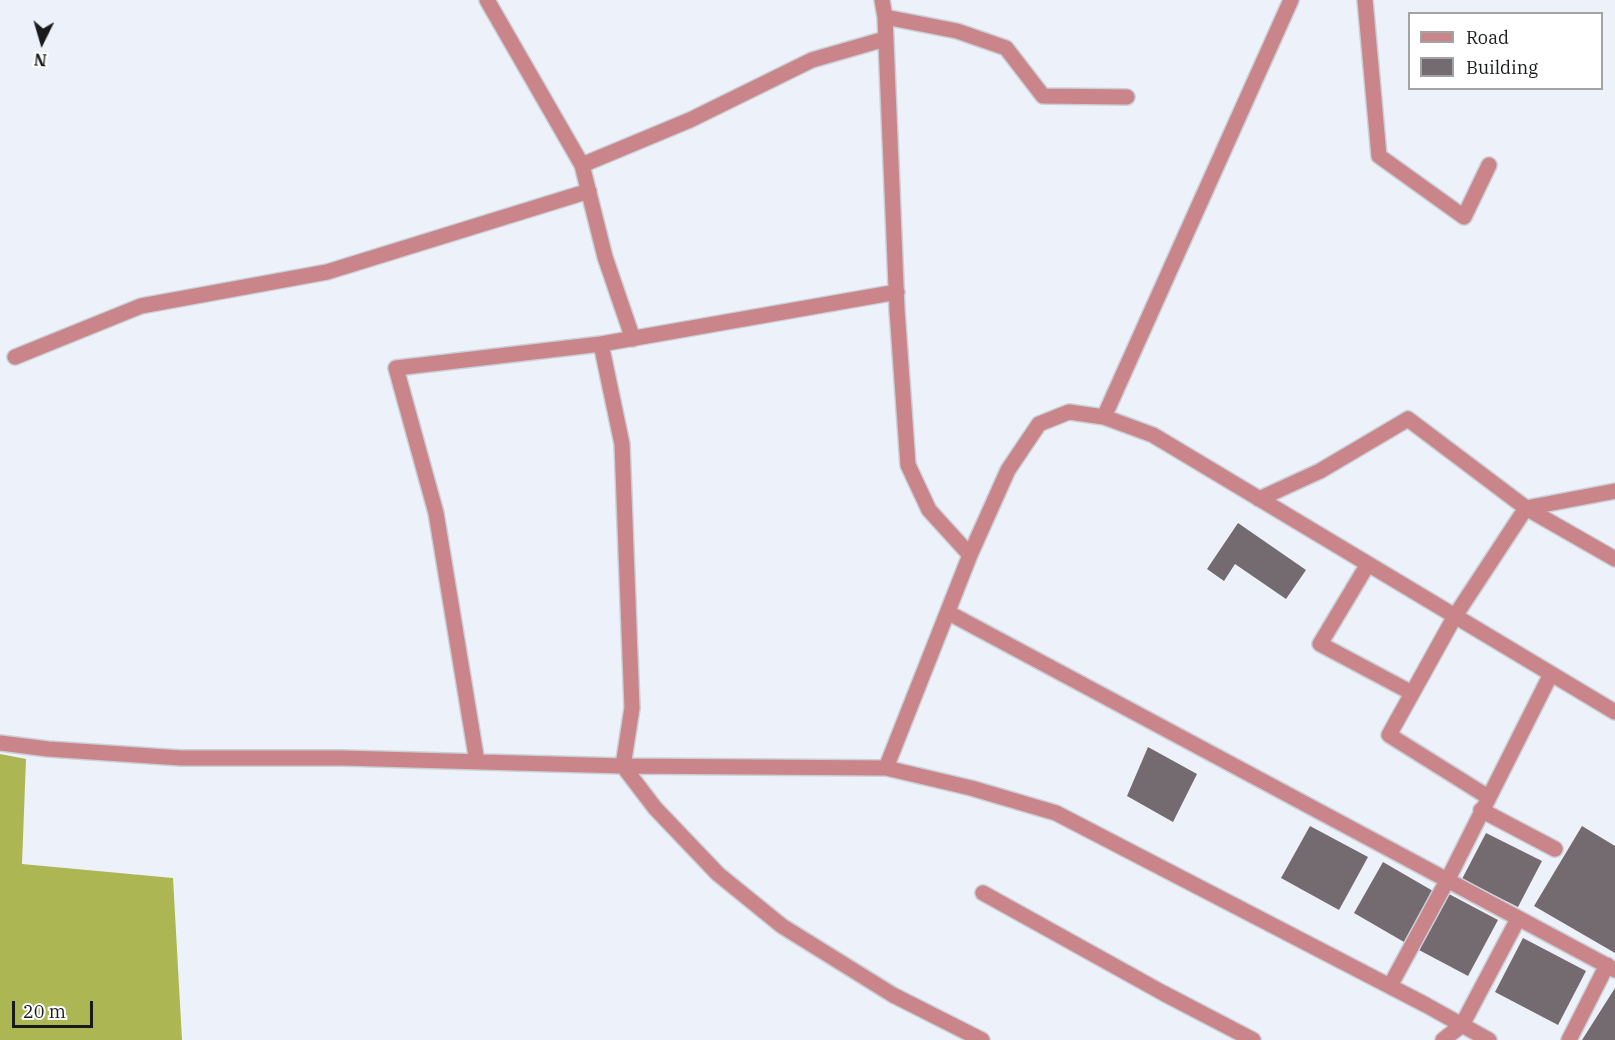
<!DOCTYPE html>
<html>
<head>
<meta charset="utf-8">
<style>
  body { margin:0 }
  #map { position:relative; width:1615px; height:1040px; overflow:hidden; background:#edf2fa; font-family:"IBM Plex Serif",serif }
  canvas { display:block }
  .legend { position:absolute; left:1408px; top:12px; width:195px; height:78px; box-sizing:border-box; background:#fefffe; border:2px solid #a2a3a4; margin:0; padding:8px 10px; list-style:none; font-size:18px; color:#181a1c }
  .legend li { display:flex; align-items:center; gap:12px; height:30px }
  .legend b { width:30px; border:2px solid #a2a3a4 }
  .north { position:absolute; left:12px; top:12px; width:60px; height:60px; -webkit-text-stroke:4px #fefffe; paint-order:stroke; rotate:185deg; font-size:16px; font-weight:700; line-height:24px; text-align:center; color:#181a1c }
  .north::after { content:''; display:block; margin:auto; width:21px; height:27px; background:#181a1c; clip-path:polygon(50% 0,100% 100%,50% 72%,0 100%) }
  .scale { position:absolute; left:12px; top:1001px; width:81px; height:27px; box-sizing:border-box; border:3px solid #181a1c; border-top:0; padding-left:8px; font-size:18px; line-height:21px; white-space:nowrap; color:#181a1c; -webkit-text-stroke:4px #fefffe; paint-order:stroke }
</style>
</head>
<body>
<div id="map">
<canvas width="1615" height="1040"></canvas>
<ul class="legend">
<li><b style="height:8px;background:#c9858a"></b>Road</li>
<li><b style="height:16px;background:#746b70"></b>Building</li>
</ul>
<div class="north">N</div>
<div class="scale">20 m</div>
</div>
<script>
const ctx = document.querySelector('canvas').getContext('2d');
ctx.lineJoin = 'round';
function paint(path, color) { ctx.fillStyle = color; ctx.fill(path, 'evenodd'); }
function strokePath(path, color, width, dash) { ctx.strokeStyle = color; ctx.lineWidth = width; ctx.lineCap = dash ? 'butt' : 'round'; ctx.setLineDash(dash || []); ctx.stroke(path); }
paint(new Path2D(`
  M 0,754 L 26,759 L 22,864 L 173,878 L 182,1040 L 0,1040 Z`), '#acb652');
paint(new Path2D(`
  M 1238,523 L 1306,570 L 1286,599 L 1235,564 L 1224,581 L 1207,569 Z
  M 1148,747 L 1197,774 L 1173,822 L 1127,796 Z
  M 1310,826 L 1368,857 L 1339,910 L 1281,878 Z
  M 1582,826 L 1615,846 L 1615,953 L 1534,906 Z
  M 1486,833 L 1542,861 L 1518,907 L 1462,879 Z
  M 1383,862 L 1433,891 L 1404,942 L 1354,913 Z
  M 1449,894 L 1498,920 L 1468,976 L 1419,950 Z
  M 1523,938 L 1586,971 L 1558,1025 L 1495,992 Z
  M 1615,988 L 1615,1040 L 1582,1040 Z`), '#746b70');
const minor = new Path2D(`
  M 487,0 L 582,165 L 605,257 L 633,339
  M 882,0 L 885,17 L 897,310 L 908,465 L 929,510 L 970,555
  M 1365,0 L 1379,156 L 1464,217 L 1489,165
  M 885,17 L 957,31 L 1006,48 L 1043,96 L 1127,97
  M 582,165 L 690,120 L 812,60 L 885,39
  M 897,292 L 601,344 L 622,444 L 632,708 L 623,766 L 655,808 L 718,874 L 782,926 L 893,995 L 982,1040
  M 15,357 L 141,306 L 327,272 L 589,191
  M 1104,417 L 1291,0
  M 1259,499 L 1320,471 L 1408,419 L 1526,508 L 1615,559
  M 1368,564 L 1320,644 L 1412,693
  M 949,613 L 1615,970
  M 0,743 L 48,749 L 181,758 L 343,758 L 623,766 L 886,768 L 971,788 L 1056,813 L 1426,1005 L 1489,1040
  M 477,762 L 436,513 L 396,368 L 601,344
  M 886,768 L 970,555 L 1008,470 L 1039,424 L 1069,412 L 1104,417 L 1153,435 L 1615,712
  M 1488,797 L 1389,735 L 1455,616 L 1526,508 L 1615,491
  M 1481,810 L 1555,849
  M 983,893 L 1163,993 L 1253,1040
  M 1390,986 L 1448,879 L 1551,674
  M 1443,1040 L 1462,1025 L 1518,919
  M 1569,1040 L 1607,965`);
strokePath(minor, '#cbcfd6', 18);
strokePath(minor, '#c9858a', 15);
</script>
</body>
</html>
